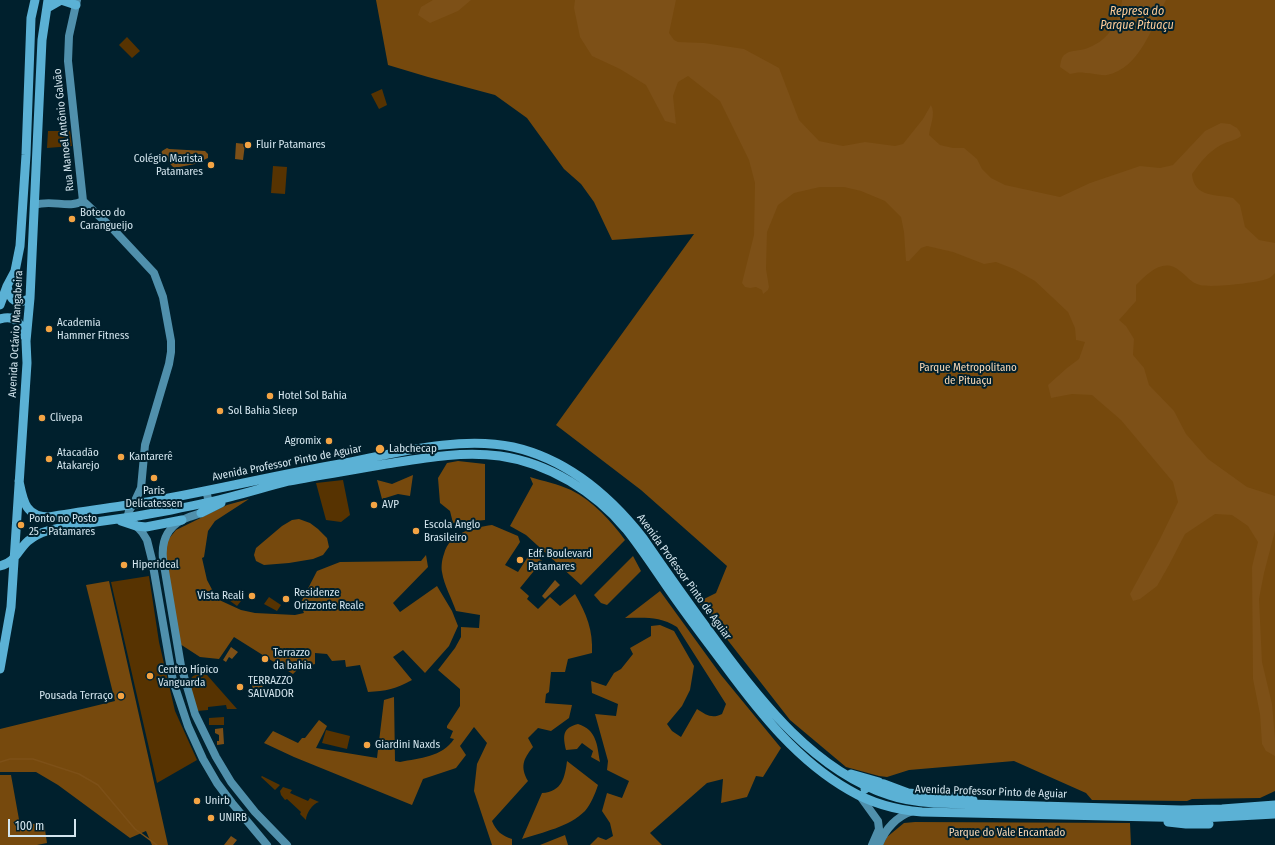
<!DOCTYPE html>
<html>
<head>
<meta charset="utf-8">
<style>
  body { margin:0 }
  #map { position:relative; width:1275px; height:845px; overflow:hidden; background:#00202d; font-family:"Fira Sans Condensed",sans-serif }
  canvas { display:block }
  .scale { position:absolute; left:8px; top:819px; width:68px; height:18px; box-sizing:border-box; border:2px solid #d3e5ee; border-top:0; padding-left:5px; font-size:12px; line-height:14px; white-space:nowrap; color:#d3e5ee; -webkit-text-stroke:3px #00202d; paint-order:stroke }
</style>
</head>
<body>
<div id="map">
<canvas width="1275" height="845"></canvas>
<div class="scale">100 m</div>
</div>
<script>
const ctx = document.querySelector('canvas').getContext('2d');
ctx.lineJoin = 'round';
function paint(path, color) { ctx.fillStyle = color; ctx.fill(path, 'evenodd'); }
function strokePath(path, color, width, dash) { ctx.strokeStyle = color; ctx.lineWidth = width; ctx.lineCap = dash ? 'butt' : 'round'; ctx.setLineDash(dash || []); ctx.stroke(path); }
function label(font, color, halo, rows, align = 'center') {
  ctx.font = font + ' "Fira Sans Condensed",sans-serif'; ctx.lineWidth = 4; ctx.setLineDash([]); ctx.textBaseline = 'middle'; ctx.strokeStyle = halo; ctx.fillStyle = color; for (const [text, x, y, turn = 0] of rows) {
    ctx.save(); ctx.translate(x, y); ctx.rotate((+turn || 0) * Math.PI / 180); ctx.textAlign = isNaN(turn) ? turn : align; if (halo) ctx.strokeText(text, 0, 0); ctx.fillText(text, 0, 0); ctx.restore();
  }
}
paint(new Path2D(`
  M 127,37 L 140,51 L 132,58 L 119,45 Z
  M 382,89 L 387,105 L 379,109 L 371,94 Z
  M 48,131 L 70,131 L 72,146 L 47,148 Z
  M 273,166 L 287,167 L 285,194 L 271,193 Z
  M 343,480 L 350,515 L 341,522 L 326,520 L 316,483 Z
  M 149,576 L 159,642 L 175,711 L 197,760 L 157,783 L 111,582 Z
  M 231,592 L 241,601 L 237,606 L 226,598 Z
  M 269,597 L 281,605 L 277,611 L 264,604 Z
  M 200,673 L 207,675 L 237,709 L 227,709 L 226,705 L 208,707 L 208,710 L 197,711 L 188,682 L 193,676 Z
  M 224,717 L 224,725 L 209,725 L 209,718 Z
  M 326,730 L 350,736 L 347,749 L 322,743 Z
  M 262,776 L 280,785 L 275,790 L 261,777 Z
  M 283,787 L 292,790 L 290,793 L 308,801 L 310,798 L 319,802 C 312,804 306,814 306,820 L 300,814 L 301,812 L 287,799 L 285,800 L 281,795 L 280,791 Z`), '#573301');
paint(new Path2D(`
  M 376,0 L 1275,0 L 1275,791 L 1260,798 L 1192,799 L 1187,801 L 1092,800 L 1086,793 L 1014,761 L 909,770 L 887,777 L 879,776 L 846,767 L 790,720 L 698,602 L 716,593 L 727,566 L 641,490 L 556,425 L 694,234 L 612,240 L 594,202 L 581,184 L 564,169 L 527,118 L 495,95 L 428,77 L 388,65 Z
  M 458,461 L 485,464 L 485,520 L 453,523 L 450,511 L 440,503 L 438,478 L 447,463 Z
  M 413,475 L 410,496 L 398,494 L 382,499 L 377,480 L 392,484 Z
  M 530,477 C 543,481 558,484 571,490 C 593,501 611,521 625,540 L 581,585 L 526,535 L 510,526 L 533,484 Z
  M 249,499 L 215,521 L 208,531 L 204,557 L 202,558 L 207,580 L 217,599 L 241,610 L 255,613 L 295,615 L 304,613 L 300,604 L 317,571 L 340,562 L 421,561 L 426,555 L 428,567 L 393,603 L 400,612 L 437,586 L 452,611 L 458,626 L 449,646 L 425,673 L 403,650 L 393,657 L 412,680 C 396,689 386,691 368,692 L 360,665 L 346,667 L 345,660 L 332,661 L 327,654 L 315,653 L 315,664 L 299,668 L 293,674 L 234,637 L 219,659 L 200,657 L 180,644 L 165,551 L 167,541 L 176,530 L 227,505 Z
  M 299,519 L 310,523 L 318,529 L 327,538 L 329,547 L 323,555 L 313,559 L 289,563 L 264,565 L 256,561 L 254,555 L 256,548 L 282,526 L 292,520 Z
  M 492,525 L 518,536 L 520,542 L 505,565 L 518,572 L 531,552 L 542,561 L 520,588 L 529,596 L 527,599 L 538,609 L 550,597 L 560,606 L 575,594 C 587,615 593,630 592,653 L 568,659 L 565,672 L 551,672 L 549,692 L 546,694 L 545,703 L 572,705 L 569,718 L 551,731 L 538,728 L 528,738 L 533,747 C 523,759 520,767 528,781 L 492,821 C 496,831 502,836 512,839 L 512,845 L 492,845 L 474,791 L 477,764 L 487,743 L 474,727 L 460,746 L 466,755 L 456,768 L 423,779 L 412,805 L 294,757 L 264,743 L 273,731 L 298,743 L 302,738 L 305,738 L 319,720 L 327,726 L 316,748 L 377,758 L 384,700 L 394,697 L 395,761 L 400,762 C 420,758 442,757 454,739 L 450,738 L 453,731 L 447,728 L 447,726 L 460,706 L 460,689 L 438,670 L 455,648 L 461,637 L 461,627 L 479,628 L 480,615 L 456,611 C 452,599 444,585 442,572 C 441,567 442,559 444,554 C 450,532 472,528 492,525 Z
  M 633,556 L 641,571 L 607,605 L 601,603 L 594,595 Z
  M 109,581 L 168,845 L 152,845 L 146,831 L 130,838 L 58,785 L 36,772 L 0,772 L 0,729 L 115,701 L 86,585 Z
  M 660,591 L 721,675 L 781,748 L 763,777 L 756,776 L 747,797 L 721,803 L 723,779 L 707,783 L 650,833 L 662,845 L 590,845 L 598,837 L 606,840 L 613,836 L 610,823 L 602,811 L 607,793 L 622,798 L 629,781 L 607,770 L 608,761 L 595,714 L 616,716 L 618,704 L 592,693 L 591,681 L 606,686 L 614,673 L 621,669 L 633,654 L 630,648 L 651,636 L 651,626 L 660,625 L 674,631 L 694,666 L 690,690 L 682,706 L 667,724 L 672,731 L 681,737 L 697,709 C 706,715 712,719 722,714 L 726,704 L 677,627 C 659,616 645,618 625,618 Z
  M 578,724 C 597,730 597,745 600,762 L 591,757 L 593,751 L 582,743 L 577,749 L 566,750 C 563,736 562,728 578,724 Z
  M 567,761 L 598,785 C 595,794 591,804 585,811 C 569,827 543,832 522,839 L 542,793 C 562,792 565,777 567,761 Z
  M 0,775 L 11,775 L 20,825 L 44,823 L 47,843 L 37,845 L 0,845 Z
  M 915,822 L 1130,823 L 1131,845 L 883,845 L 887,837 L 904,823 Z
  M 565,835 L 568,845 L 540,845 Z`), '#76490d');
paint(new Path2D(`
  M 433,0 L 471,0 L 458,11 L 430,23 L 418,15 L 421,7 Z
  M 575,0 L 676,0 L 669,33 L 674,40 L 678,42 L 704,43 L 744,49 L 779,68 L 799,120 L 819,141 L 843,146 L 865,142 L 895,146 L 903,144 L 923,119 L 931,105 C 936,114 930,125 929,135 L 940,145 L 953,148 L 964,148 L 977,159 L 982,169 L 991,178 L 1005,185 L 1060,197 L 1090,183 L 1140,166 L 1160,168 L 1173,165 L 1205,131 L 1221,123 L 1230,124 L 1237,128 L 1240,132 L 1241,136 C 1235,141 1228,141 1221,145 C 1208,152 1200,163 1192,174 C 1194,198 1216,194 1233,198 L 1240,205 L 1245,227 L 1259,240 L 1275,243 L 1275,273 C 1273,275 1270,278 1267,279 C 1256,283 1211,288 1200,285 C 1191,283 1187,276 1180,271 C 1164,257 1148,273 1136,285 L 1136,301 L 1119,320 L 1126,326 L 1134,339 L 1133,355 L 1144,368 L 1149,385 L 1174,411 L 1186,434 L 1208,459 L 1247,487 L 1275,496 L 1275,531 L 1264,573 L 1259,599 L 1262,662 L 1272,704 L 1275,738 L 1275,756 L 1266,751 L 1262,744 L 1260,714 L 1253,679 L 1252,567 L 1258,542 L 1248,526 L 1232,515 L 1215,514 L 1185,534 L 1169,565 L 1157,586 L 1140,599 L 1133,601 L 1130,594 L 1160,539 L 1178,502 L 1173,482 L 1121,420 L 1092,395 L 1072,394 L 1051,398 L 1048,385 L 1067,368 L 1079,359 L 1085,342 L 1076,340 L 1075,328 L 1068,312 L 1035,281 L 1014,269 L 996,262 L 984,264 L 953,252 L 927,246 L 921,248 L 909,261 L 906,261 L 904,232 L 901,217 L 885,201 L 861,191 L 844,187 L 820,187 L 794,193 L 778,205 L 767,232 L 766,269 L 769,287 L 768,290 L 763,294 L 762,290 L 756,287 L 750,288 L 745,287 L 742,283 L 754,235 L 755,183 L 749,160 L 720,101 L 688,76 L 678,82 L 673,96 L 676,124 L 665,121 L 646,85 L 620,69 L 592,56 L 580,37 L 574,8 Z
  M 1122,0 L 1166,0 C 1153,26 1139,69 1107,75 C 1100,76 1092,73 1085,73 C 1080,72 1075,73 1070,74 L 1060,67 C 1061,61 1061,56 1067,53 C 1072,50 1079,51 1085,49 C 1107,42 1120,23 1122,0 Z
  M 236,143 L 245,144 L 243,160 L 235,159 Z
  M 167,148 L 169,149 L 205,151 L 208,154 L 208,158 L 195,164 L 174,168 L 161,154 L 162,151 Z
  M 555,580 L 560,585 L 545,599 L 542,596 Z
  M 231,647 L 238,652 L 232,659 L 229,657 L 226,662 L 223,660 Z
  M 262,682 L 263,691 L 253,693 L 252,683 Z
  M 223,728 L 224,744 L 217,745 L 217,741 L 219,741 L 219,735 L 215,733 L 215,729 Z
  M 231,836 L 237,840 L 233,845 L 224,845 Z`), '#7d5017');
strokePath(new Path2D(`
  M 0,762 L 10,759 L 33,759 L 79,774 L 98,785 L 135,829 L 157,845`), '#7d5017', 1.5);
strokePath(new Path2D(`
  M 77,0 L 69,36 L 68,61 L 83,201 L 112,228 L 154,273 L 163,297 L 171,341 L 171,352 L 169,364 L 145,445 L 141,488 L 134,503 L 129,511 L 128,515 L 133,522 L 142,532 L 147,540 L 152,560 L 173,681 L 188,726 L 203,759 L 217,783 L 232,803 L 267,845
  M 35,205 C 51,199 69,209 83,201
  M 206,491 C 207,495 210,502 208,506 C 205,513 195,515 189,517 C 169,524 161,539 163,559 L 181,666 L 195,714 L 216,757 L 231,782 L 255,812 L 287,845
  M 860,796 L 878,821 L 879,829 L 872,845
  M 879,845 C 885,829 897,816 913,811`), '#5090ac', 8);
strokePath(new Path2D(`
  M 61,0 L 76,5
  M 47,8 L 61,0
  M 7,286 C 10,301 17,306 30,298
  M 0,305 L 7,286 L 15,271 L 20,246 L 26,155 L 31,18 L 35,0
  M 0,319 C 16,314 21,324 25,337
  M 19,481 C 23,500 25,517 49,517 C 83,511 118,507 153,501 C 215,490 277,475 340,464 C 393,454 459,435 513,447 C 566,459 610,496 643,538 C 667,573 692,608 717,642 C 761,702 815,771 889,795 C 903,800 919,802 934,803 L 1181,810 L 1222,809 L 1275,805
  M 201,513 L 221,503
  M 121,521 L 136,526 L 146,527 L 182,520
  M 0,566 C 16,562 17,551 28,541 C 33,537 40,533 47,531 C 62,526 80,525 96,522 C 121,519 146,515 171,510 C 191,506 211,502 230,497 C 250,492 269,486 289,481 C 321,475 353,470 386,464 C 424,458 461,451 500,456 C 549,463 595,492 626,529 C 642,549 656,571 670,591 C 688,617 707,642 726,667 C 760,713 798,761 849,790 C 871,803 896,810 922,812 L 1201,818 L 1275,814
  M 0,669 L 11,607 L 27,363 L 26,341 L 30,298 L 42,40 L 48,0
  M 851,774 L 879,782
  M 865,789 L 870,784 L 878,783 L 884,784 L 908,793 L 966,798 L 973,800
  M 1168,822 L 1186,824 L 1209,824`), '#5bb1d5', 9);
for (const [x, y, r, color] of [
  [248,145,4,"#f4a444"],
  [211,165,4,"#f4a444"],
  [72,219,4,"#f4a444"],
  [49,329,4,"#f4a444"],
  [270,396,4,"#f4a444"],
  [220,411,4,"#f4a444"],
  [42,418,4,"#f4a444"],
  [329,441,4,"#f4a444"],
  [380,449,5,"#f4a444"],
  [121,457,4,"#f4a444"],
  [49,459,4,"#f4a444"],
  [154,478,4,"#f4a444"],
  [374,505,4,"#f4a444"],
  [21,525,4,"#f4a444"],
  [416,531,4,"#f4a444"],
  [520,560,4,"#f4a444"],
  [124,565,4,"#f4a444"],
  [252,596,4,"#f4a444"],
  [286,599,4,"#f4a444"],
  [265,659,4,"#f4a444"],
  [150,676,4,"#f4a444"],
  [240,687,4,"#f4a444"],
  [121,696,4,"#f4a444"],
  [367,745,4,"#f4a444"],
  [197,801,4,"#f4a444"],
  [211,818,4,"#f4a444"]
]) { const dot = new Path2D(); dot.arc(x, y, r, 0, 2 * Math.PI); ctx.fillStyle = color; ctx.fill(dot); strokePath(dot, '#00202d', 1.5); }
label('11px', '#d3e5ee', '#00202d', [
  ["Rua Manoel Antônio Galvão",64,130,-96],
  ["Avenida Octávio Mangabeira",16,334,-87],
  ["Avenida Professor Pinto de Aguiar",287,463,-11],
  ["Avenida Professor Pinto de Aguiar",684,577,54],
  ["Avenida Professor Pinto de Aguiar",991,792,2]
]);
label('11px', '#d3e5ee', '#00202d', [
  ["Fluir Patamares",256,145],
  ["Colégio Marista",203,159,"right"],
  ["Patamares",203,172,"right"],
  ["Boteco do",80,213],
  ["Carangueijo",80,226],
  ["Academia",57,323],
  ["Hammer Fitness",57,336],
  ["Hotel Sol Bahia",278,396],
  ["Sol Bahia Sleep",228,411],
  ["Clivepa",50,418],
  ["Agromix",321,441,"right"],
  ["Labchecap",389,449],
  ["Atacadão",57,453],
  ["Atakarejo",57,466],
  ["Kantarerê",129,457],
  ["Paris",154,491,"center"],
  ["Delicatessen",154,504,"center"],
  ["AVP",382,505],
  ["Ponto no Posto",29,519],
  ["25 - Patamares",29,532],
  ["Escola Anglo",424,525],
  ["Brasileiro",424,538],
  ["Edf. Boulevard",528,554],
  ["Patamares",528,567],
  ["Hiperideal",132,565],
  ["Residenze",294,593],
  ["Orizzonte Reale",294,606],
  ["Vista Reali",244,596,"right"],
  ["Terrazzo",273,653],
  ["da bahia",273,666],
  ["Centro Hípico",158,670],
  ["Vanguarda",158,683],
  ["TERRAZZO",248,681],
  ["SALVADOR",248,694],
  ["Pousada Terraço",113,696,"right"],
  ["Giardini Naxds",375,745],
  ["Unirb",205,801],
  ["UNIRB",219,818]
], 'left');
label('11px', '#f9d8b6', '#00202d', [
  ["Parque Metropolitano",968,368],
  ["de Pituaçu",968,381],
  ["Parque do Vale Encantado",1007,833]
]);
label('italic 12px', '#fecc99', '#00202d', [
  ["Represa do",1137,12],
  ["Parque Pituaçu",1137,26]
]);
</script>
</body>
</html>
